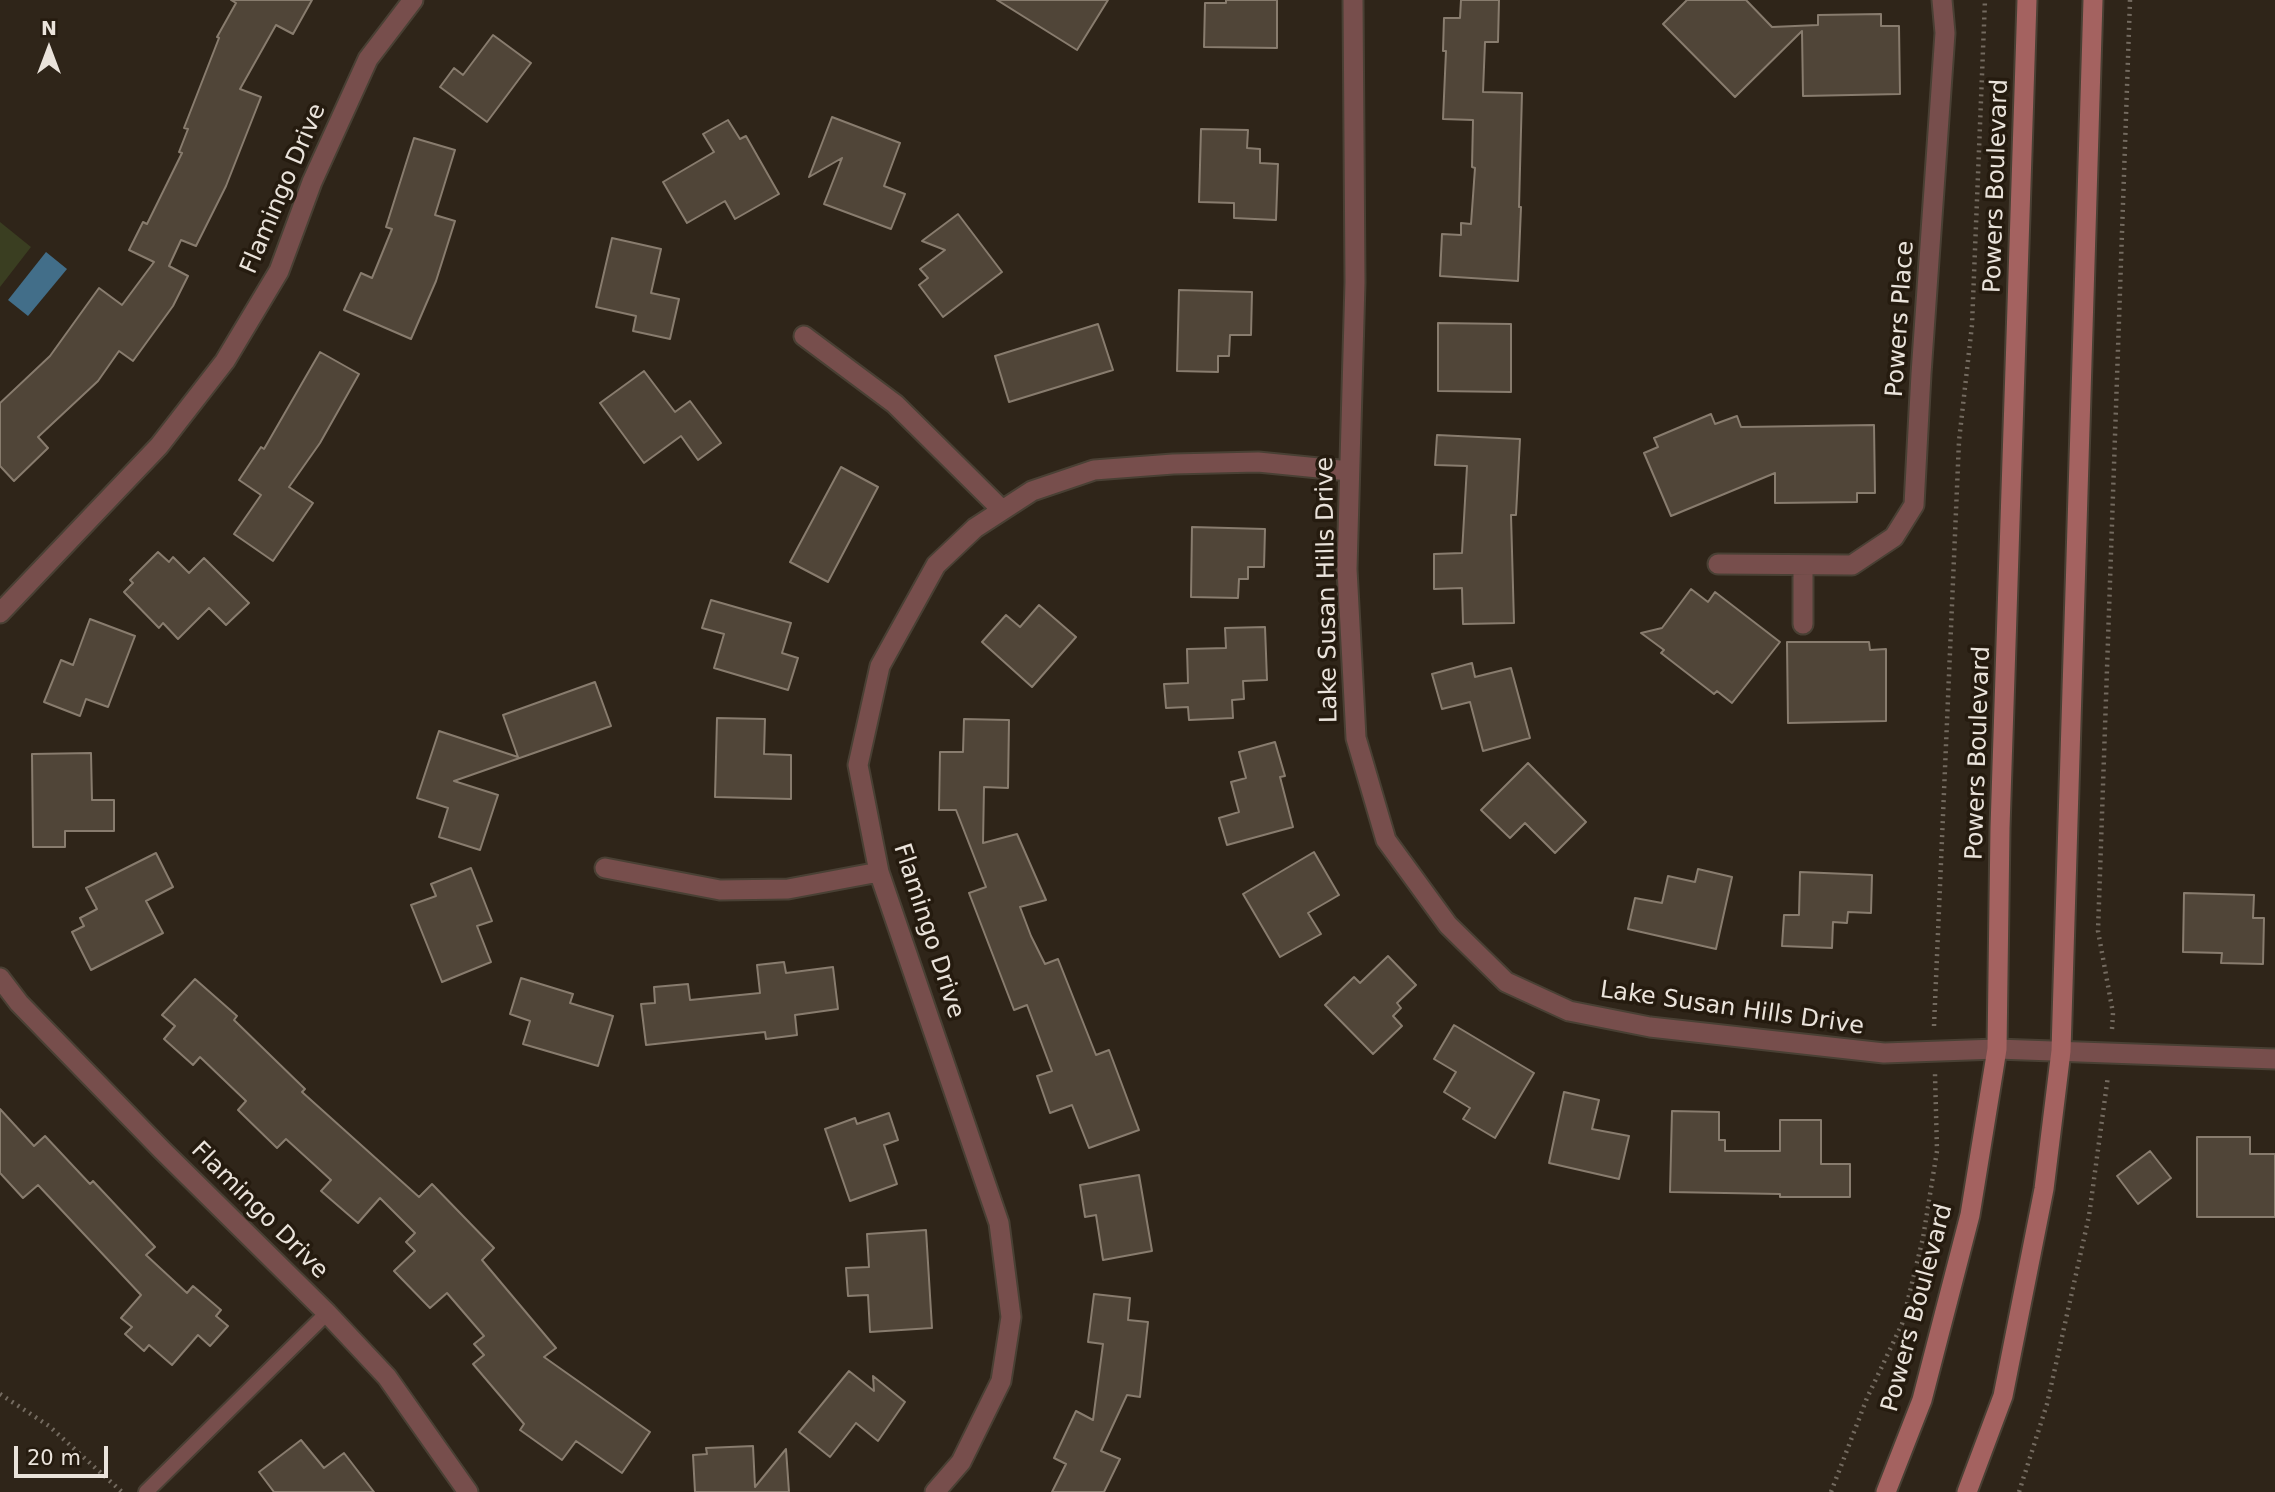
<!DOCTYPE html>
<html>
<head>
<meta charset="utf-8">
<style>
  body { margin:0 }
  #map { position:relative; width:2275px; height:1492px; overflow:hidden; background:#2f2519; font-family:"DejaVu Sans",sans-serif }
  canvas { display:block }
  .north { position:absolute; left:14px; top:14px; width:70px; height:70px; -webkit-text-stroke:5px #251b0f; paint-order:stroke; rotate:0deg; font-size:19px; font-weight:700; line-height:28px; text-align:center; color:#eae3db }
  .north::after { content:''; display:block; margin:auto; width:24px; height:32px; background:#eae3db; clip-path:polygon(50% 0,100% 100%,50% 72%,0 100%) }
  .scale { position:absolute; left:14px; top:1446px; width:94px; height:32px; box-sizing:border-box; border:4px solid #eae3db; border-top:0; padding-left:9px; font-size:21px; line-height:24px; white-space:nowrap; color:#eae3db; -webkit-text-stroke:5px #251b0f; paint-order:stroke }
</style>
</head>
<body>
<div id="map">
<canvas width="2275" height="1492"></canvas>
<div class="north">N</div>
<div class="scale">20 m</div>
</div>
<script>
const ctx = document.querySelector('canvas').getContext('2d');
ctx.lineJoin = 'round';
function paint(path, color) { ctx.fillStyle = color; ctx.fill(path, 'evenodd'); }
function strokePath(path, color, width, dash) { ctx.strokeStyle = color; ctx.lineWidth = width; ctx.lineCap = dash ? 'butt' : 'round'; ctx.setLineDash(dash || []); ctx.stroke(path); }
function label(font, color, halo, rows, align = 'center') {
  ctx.font = font + ' "DejaVu Sans",sans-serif'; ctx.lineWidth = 7; ctx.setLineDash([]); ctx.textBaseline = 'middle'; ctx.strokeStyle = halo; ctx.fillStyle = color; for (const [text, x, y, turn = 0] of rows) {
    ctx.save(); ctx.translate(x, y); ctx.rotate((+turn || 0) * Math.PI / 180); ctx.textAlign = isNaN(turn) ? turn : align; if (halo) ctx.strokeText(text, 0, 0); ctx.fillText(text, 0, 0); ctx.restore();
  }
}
paint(new Path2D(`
  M 0,222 L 31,247 L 0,287 Z`), '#3a3e21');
paint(new Path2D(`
  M 46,252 L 67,269 L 28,316 L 8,300 Z`), '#426e89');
const building = new Path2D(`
  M 231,0 L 312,0 L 293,34 L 276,25 L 240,89 L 261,97 L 226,186 L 196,246 L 181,240 L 169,266 L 188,276 L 173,306 L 133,361 L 119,351 L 98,381 L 38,437 L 48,448 L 14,481 L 0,466 L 0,403 L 50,356 L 99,288 L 122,305 L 154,262 L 129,250 L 143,222 L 147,224 L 182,153 L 179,152 L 188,129 L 184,128 L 219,38 L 217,37 L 236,3 Z
  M 997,0 L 1108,0 L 1077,50 Z
  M 1226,0 L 1277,0 L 1277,48 L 1204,47 L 1205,3 L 1226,3 Z
  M 1461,0 L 1499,0 L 1498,42 L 1485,42 L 1483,92 L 1522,93 L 1519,207 L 1521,207 L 1518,281 L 1440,276 L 1442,234 L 1461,235 L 1461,223 L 1471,224 L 1475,168 L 1472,167 L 1473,120 L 1443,119 L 1446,51 L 1443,51 L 1444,18 L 1460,18 Z
  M 1687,0 L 1746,0 L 1772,27 L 1818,25 L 1818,15 L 1881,14 L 1881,26 L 1899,26 L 1900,94 L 1803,96 L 1802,31 L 1735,97 L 1663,24 Z
  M 493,35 L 531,63 L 487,122 L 440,87 L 454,68 L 463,75 Z
  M 832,117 L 900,143 L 884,186 L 905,194 L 891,229 L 824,204 L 842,158 L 809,177 Z
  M 728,120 L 740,139 L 746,136 L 779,194 L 735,219 L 725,201 L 687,223 L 663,182 L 714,152 L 703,134 Z
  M 1201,129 L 1248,130 L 1247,148 L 1260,149 L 1260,163 L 1278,164 L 1276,220 L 1234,218 L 1234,203 L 1199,202 Z
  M 414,138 L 455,150 L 435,215 L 455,221 L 436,281 L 411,339 L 344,310 L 361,273 L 372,278 L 392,229 L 386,227 Z
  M 958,214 L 1002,272 L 943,317 L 919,285 L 928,278 L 920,269 L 945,250 L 922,241 Z
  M 612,238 L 661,249 L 651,293 L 679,299 L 670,339 L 633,331 L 636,316 L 596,307 Z
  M 1179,290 L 1252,292 L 1251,335 L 1230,335 L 1229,356 L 1218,356 L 1218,372 L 1177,371 Z
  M 1438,323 L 1511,324 L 1511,392 L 1438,391 Z
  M 1098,324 L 1113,370 L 1009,402 L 995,356 Z
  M 320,352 L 359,374 L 320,443 L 289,487 L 313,503 L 273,561 L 234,534 L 261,495 L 239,480 L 261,447 L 264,449 Z
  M 644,371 L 675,412 L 690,401 L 721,443 L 698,460 L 681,436 L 644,463 L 600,403 Z
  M 1711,414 L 1715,424 L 1737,416 L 1741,427 L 1874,425 L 1875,493 L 1857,493 L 1857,502 L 1775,503 L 1775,473 L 1671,516 L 1644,453 L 1658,447 L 1654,438 Z
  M 1437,435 L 1520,439 L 1516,515 L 1511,515 L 1514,623 L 1463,624 L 1462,588 L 1434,589 L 1434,554 L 1462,553 L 1467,466 L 1435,465 Z
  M 841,467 L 878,487 L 828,582 L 790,562 Z
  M 1192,527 L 1265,529 L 1264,567 L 1248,567 L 1248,579 L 1239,579 L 1238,598 L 1191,597 Z
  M 158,552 L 169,562 L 173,557 L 189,573 L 204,558 L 249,603 L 226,625 L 209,608 L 178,639 L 163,623 L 159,628 L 124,592 L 133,583 L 130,580 Z
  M 1691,589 L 1708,602 L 1715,592 L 1780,642 L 1732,703 L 1717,691 L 1714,694 L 1661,653 L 1664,650 L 1641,633 L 1662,628 Z
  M 711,600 L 791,623 L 782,653 L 798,658 L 788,690 L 714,668 L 724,634 L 702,628 Z
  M 1039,605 L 1076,637 L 1032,687 L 982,642 L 1006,615 L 1020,627 Z
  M 90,619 L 135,636 L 108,707 L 86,699 L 80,716 L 44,702 L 61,660 L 73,665 Z
  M 1265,627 L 1267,680 L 1243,681 L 1244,699 L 1232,700 L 1233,718 L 1189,720 L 1188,707 L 1166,708 L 1164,684 L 1188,683 L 1187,649 L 1226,648 L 1225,628 Z
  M 1787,642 L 1869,642 L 1870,650 L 1886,649 L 1886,721 L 1788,723 Z
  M 1472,663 L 1475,677 L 1511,668 L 1530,738 L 1483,751 L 1470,702 L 1442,709 L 1432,674 Z
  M 595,682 L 611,726 L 454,781 L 498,795 L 480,850 L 439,837 L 448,808 L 417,798 L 439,731 L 518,757 L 503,715 Z
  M 717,718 L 765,719 L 764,754 L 791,755 L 791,799 L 715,797 Z
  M 964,719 L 1009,720 L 1008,788 L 984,787 L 983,843 L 1017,834 L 1046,900 L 1020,907 L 1031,936 L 1045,964 L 1058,959 L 1096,1055 L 1109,1050 L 1139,1130 L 1089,1148 L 1072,1105 L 1050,1113 L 1037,1076 L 1052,1071 L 1027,1005 L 1014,1010 L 969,893 L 986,887 L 956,810 L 939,810 L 940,752 L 963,752 Z
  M 1275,742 L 1285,776 L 1280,777 L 1293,827 L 1227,845 L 1219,818 L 1239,812 L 1231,782 L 1246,778 L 1239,752 Z
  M 91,753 L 92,800 L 114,800 L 114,831 L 65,831 L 65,847 L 33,847 L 32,754 Z
  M 1528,763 L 1586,822 L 1555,853 L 1525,823 L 1510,838 L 1481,810 Z
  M 1314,852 L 1339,895 L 1308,913 L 1321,934 L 1280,957 L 1243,894 Z
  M 156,853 L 173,887 L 146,901 L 163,933 L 91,970 L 72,932 L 84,926 L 80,918 L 97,909 L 86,888 Z
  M 471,868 L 492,921 L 477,926 L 491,962 L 442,982 L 411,905 L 436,896 L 431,884 Z
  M 1698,869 L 1732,877 L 1716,949 L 1628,929 L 1635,898 L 1662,903 L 1668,876 L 1695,882 Z
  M 1800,872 L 1872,875 L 1871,913 L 1848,912 L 1847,923 L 1833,922 L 1832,948 L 1782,946 L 1784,915 L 1799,915 Z
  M 2184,893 L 2254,895 L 2253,918 L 2264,918 L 2263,964 L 2221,963 L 2222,953 L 2183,952 Z
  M 1388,956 L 1416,985 L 1397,1003 L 1401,1008 L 1393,1016 L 1402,1026 L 1373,1054 L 1325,1005 L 1354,977 L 1360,983 Z
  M 784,962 L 786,973 L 833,967 L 838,1009 L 795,1015 L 797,1035 L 766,1039 L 765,1032 L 646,1045 L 641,1004 L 655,1003 L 654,987 L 688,984 L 690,1000 L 760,993 L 757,965 Z
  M 521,978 L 573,994 L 570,1003 L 613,1016 L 598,1066 L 523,1044 L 530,1021 L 510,1014 Z
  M 195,979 L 237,1016 L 234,1020 L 305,1089 L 302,1092 L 419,1197 L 432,1184 L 494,1248 L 482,1260 L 556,1348 L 544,1357 L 650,1432 L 622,1473 L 576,1441 L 562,1460 L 520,1430 L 524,1424 L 473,1364 L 484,1355 L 474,1344 L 484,1336 L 447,1293 L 430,1308 L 394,1271 L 415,1251 L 406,1242 L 415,1233 L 380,1198 L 358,1223 L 321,1191 L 331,1180 L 286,1139 L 277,1148 L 238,1110 L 246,1101 L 200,1057 L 193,1065 L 164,1039 L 175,1026 L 162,1015 Z
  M 1454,1025 L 1534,1073 L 1495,1138 L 1463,1119 L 1470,1108 L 1444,1092 L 1456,1072 L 1434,1059 Z
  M 1564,1092 L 1599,1100 L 1592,1129 L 1629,1136 L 1619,1179 L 1549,1163 Z
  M 0,1109 L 34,1146 L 45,1136 L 90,1184 L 93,1181 L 155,1247 L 146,1255 L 187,1293 L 193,1286 L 221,1310 L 216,1316 L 228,1326 L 210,1346 L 198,1335 L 172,1365 L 149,1345 L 144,1351 L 125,1334 L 132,1327 L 121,1318 L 141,1295 L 38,1185 L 23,1198 L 0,1173 Z
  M 1672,1111 L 1719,1112 L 1719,1140 L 1725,1140 L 1725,1151 L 1780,1151 L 1780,1120 L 1821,1120 L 1821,1164 L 1850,1164 L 1850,1197 L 1780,1197 L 1780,1194 L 1670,1192 Z
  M 889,1113 L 898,1140 L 884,1145 L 897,1184 L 850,1201 L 825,1129 L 855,1118 L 857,1124 Z
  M 2197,1137 L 2250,1137 L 2250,1154 L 2275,1154 L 2275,1217 L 2197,1217 Z
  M 2150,1151 L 2171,1178 L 2138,1204 L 2117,1176 Z
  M 1139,1175 L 1152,1251 L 1103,1260 L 1096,1215 L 1085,1217 L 1080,1185 Z
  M 926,1230 L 932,1328 L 870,1332 L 868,1295 L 848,1296 L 846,1268 L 869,1267 L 867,1234 Z
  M 1094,1294 L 1130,1298 L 1128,1320 L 1148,1322 L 1140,1397 L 1127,1395 L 1101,1451 L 1120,1459 L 1104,1492 L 1052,1492 L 1066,1464 L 1054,1458 L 1076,1411 L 1093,1420 L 1103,1344 L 1088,1342 Z
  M 849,1371 L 874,1391 L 873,1376 L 905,1402 L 878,1441 L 856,1423 L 830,1457 L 799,1432 Z
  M 301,1440 L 324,1468 L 344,1453 L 374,1492 L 274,1492 L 259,1472 Z
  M 753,1446 L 755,1487 L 786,1449 L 789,1492 L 695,1492 L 693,1455 L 707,1454 L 706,1448 Z`);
paint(building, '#504538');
strokePath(building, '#887c6e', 2);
const service = new Path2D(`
  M 146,1492 L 327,1313`);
const minor = new Path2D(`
  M 1353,0 L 1355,282 L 1347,569 L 1356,738 L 1386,840 L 1448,925 L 1506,982 L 1569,1011 L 1650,1027 L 1884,1053 L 1997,1049 L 2275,1059
  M 804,336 L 895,404 L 1002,510
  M 1718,564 L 1852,565 L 1894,537 L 1914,505 L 1921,374 L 1945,33 L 1942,0
  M 1803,565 L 1803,624
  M 0,613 L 159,446 L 225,361 L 279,271 L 312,182 L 368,59 L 413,0
  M 605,868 L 720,890 L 788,889 L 879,872
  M 0,978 L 19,1003 L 162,1150 L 327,1313 L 387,1377 L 468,1492
  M 935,1492 L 961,1462 L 1001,1381 L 1011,1317 L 999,1223 L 879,872 L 858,765 L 880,666 L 936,565 L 975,528 L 1032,491 L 1094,470 L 1173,464 L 1258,462 L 1349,471`);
const secondary = new Path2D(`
  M 1886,1492 L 1922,1400 L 1970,1215 L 1997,1049 L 2000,828 L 2027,0
  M 1967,1492 L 2003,1396 L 2044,1189 L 2061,1051 L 2093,0`);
strokePath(service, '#494034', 18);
strokePath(minor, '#494034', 23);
strokePath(secondary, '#494034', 23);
strokePath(new Path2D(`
  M 1934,1026 L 1959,441 L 1972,325 L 1985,0
  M 2112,1029 L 2113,1013 L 2098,931 L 2130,0
  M 0,1394 L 49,1426 L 122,1492
  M 1831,1492 L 1867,1398 L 1902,1324 L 1923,1238 L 1937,1151 L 1935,1074
  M 2019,1492 L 2047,1404 L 2089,1216 L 2108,1076`), '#746b60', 4.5, [2, 5]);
strokePath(service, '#774e4c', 14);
strokePath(minor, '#774e4c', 19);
strokePath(secondary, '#a46260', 19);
label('24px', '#eae3db', '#251b0f', [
  ["Powers Boulevard",1997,186,-88],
  ["Flamingo Drive",284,189,-67],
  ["Powers Place",1901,319,-86],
  ["Lake Susan Hills Drive",1328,590,-91],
  ["Powers Boulevard",1979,753,-88],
  ["Flamingo Drive",928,931,72],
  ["Lake Susan Hills Drive",1732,1009,8],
  ["Flamingo Drive",259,1211,45],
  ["Powers Boulevard",1918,1308,-75]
]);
</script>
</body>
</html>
